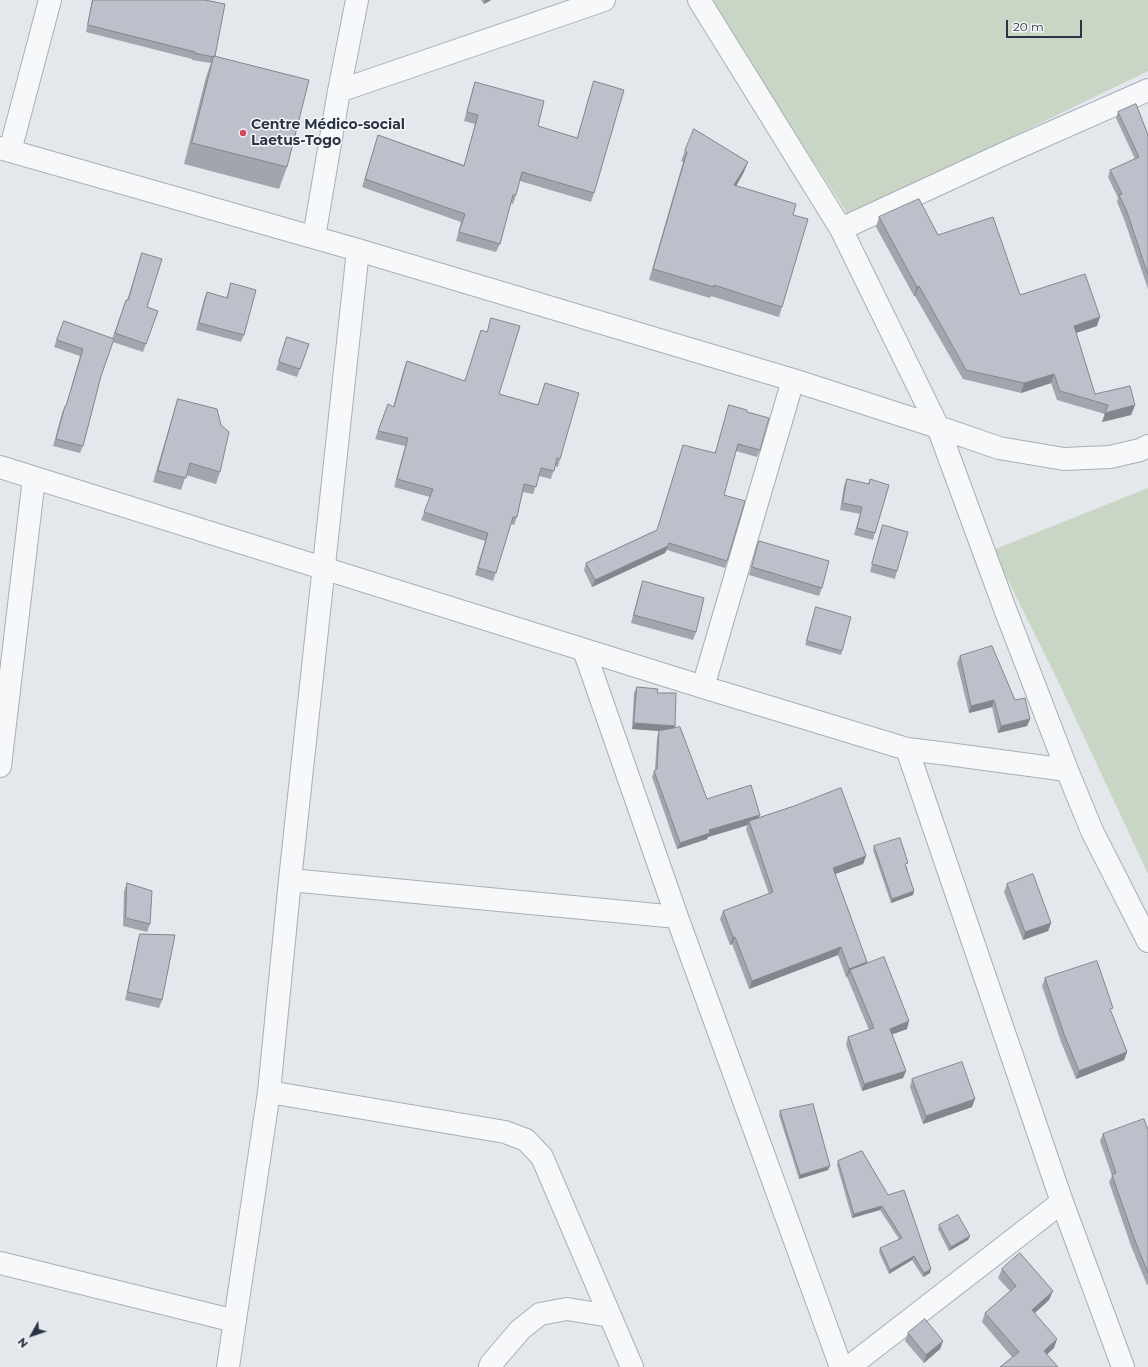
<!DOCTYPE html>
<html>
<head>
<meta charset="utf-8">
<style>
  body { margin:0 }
  #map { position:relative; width:1148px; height:1367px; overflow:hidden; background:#e4e7ec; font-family:Montserrat,sans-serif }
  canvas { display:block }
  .north { position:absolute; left:12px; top:1315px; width:40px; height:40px; -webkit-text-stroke:3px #f4f6f9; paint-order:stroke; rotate:230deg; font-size:11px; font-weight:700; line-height:16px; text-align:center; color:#2b3445 }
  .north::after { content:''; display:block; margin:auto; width:14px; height:18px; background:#2b3445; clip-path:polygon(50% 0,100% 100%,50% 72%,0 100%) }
  .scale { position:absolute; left:1006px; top:20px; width:76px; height:18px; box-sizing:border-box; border:2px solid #2b3445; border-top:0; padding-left:5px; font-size:12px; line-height:14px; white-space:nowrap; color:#2b3445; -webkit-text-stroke:3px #f4f6f9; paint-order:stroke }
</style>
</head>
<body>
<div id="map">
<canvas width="1148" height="1367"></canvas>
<div class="north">N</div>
<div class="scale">20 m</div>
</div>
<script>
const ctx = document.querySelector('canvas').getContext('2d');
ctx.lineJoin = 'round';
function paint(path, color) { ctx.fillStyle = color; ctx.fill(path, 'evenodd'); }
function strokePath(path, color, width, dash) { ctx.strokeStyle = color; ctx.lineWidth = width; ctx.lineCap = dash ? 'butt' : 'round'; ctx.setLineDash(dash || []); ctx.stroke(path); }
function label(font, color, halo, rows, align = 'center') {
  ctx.font = font + ' Montserrat,sans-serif'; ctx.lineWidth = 3; ctx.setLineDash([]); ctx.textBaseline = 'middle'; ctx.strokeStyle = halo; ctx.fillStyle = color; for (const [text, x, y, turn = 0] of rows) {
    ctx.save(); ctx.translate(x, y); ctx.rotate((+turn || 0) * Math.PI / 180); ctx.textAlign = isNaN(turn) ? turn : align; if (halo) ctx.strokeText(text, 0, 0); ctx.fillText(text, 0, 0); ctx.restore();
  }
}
paint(new Path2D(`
  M 708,0 L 1148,0 L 1148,71 L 849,216 Z
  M 1148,488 L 1148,874 L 1059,683 L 993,550 Z`), '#c9d6c5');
const street = new Path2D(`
  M 699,0 L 841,229 L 938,427 L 1005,609 L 1067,770 L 1092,831 L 1148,941
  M 339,91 L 604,0
  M 0,148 L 358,250 L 793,380 L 938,427 L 999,448 L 1064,459 L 1110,457 L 1140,450 L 1148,446
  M 10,151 L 50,0
  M 841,229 L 1012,150 L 1148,90
  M 314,237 L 339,91 L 357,0
  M 0,467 L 703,687 L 907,749 L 948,754 L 1067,770
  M 584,650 L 677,917 L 841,1367
  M 703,687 L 793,380
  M 907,749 L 1062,1202 L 1123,1367
  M 0,766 L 34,478
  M 290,880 L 677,917
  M 269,1092 L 505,1132 L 526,1140 L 542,1157 L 632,1367
  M 0,1263 L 235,1321
  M 228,1367 L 269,1092 L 290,880 L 358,250
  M 490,1367 L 491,1364 L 520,1330 L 540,1314 L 567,1309 L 610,1316
  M 849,1367 L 1062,1202`);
strokePath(street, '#a9aeb7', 24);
strokePath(street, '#f7f8fa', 22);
paint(new Path2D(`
  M 92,0 L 205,0 L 215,56 L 287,167 L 279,189 L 184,164 L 206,77 L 211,63 L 192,60 L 192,59 L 86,32 Z
  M 481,0 L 491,0 L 484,4 Z
  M 594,81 L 594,193 L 591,202 L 520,181 L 516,195 L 513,204 L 510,203 L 500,244 L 496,252 L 456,241 L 461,222 L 362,187 L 378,135 L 464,165 L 475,124 L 464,121 L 472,91 L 475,82 L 538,126 L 577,138 Z
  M 1118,112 L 1148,135 L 1148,289 L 1124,219 L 1117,202 L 1118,198 L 1108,177 L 1110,170 L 1135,159 L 1116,118 Z
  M 685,151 L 744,172 L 736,186 L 793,215 L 782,307 L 779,317 L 711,296 L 710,298 L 649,280 L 683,162 L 681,161 Z
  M 879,217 L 938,235 L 1020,295 L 1097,326 L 1076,333 L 1095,394 L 1135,405 L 1131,415 L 1102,422 L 1105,414 L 1057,400 L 1051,383 L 1021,393 L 963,379 L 915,296 L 914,296 L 876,227 Z
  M 142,253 L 147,307 L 158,311 L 143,352 L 113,342 L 101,376 L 83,446 L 80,453 L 53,446 L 62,413 L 65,406 L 66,406 L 80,356 L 54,347 L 64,321 L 112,339 L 126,300 L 127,300 Z
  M 231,283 L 244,335 L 241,342 L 196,330 L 204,299 L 207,292 L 226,298 Z
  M 491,318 L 499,394 L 538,405 L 545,383 L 560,459 L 558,467 L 555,466 L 551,479 L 539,476 L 533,494 L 523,492 L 517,517 L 514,525 L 511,524 L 493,581 L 475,575 L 485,541 L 421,520 L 430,497 L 394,487 L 405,446 L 375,439 L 388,404 L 393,407 L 404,368 L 407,361 L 464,381 L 487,332 Z
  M 287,337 L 309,344 L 297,377 L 276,370 Z
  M 178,399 L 220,472 L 216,484 L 186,475 L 181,490 L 153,482 L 174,411 Z
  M 729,405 L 747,412 L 760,450 L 757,457 L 736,451 L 724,495 L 727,561 L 725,568 L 667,550 L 665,553 L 592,587 L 584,570 L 586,563 L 657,530 L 683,445 L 715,453 Z
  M 847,479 L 868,484 L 870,479 L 875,533 L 873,540 L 854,535 L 860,514 L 840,510 L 844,486 Z
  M 883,525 L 897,571 L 895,579 L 870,572 L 880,533 Z
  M 759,541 L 822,588 L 819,596 L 749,575 Z
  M 643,581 L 696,632 L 693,640 L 631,623 L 640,589 Z
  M 816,607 L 842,651 L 841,655 L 805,645 Z
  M 960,656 L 1030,719 L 1027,726 L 998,733 L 992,707 L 969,713 L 957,663 Z
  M 637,687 L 657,693 L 675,726 L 674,728 L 707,799 L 866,856 L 863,864 L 835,874 L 867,963 L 907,1029 L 892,1034 L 906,1071 L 903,1078 L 862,1091 L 846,1044 L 848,1037 L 869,1030 L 847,977 L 848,976 L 846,977 L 838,955 L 749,989 L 732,944 L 730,945 L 720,919 L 723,911 L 769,894 L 746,829 L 748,825 L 708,837 L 707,839 L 677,849 L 652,777 L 654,771 L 655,770 L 657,738 L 659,731 L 661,731 L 632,729 L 634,693 Z
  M 874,846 L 907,867 L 913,895 L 891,903 L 873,850 Z
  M 127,883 L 150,924 L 147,932 L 123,926 L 124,891 Z
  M 1007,884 L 1051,923 L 1048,931 L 1023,940 L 1004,892 Z
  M 140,934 L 162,1000 L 159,1008 L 125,1000 L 138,942 Z
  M 1045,978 L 1127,1052 L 1124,1060 L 1076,1079 L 1061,1042 L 1042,986 Z
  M 912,1079 L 972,1107 L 923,1124 L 910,1087 Z
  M 780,1111 L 828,1170 L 799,1179 L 779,1115 Z
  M 1148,1130 L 1148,1284 L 1147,1285 L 1131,1246 L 1109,1182 L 1112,1176 L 1100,1141 L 1103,1134 Z
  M 862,1151 L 930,1273 L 923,1277 L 912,1260 L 889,1274 L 879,1252 L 880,1248 L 899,1239 L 880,1210 L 852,1218 L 837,1165 L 838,1161 Z
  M 939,1225 L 970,1236 L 968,1240 L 949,1251 L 938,1229 Z
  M 1002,1269 L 1049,1300 L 1035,1313 L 1054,1348 L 1047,1354 L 1012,1357 L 982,1322 L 985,1313 L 1010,1291 L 998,1278 Z
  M 908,1333 L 943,1341 L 940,1349 L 924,1363 L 905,1341 Z`), '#a1a5ae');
paint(new Path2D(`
  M 485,0 L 491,0 L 484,4 Z
  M 748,162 L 744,172 L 731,195 L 734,185 Z
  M 919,286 L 915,296 L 914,296 L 917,287 Z
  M 1100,317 L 1097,326 L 1070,335 L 1074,326 Z
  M 1054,374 L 1051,383 L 1021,393 L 1024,383 Z
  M 1135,405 L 1131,415 L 1102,422 L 1105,413 Z
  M 668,546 L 665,553 L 592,587 L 595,580 Z
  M 994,700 L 992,707 L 969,713 L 971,706 Z
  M 1030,719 L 1027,726 L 998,733 L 1001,726 Z
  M 634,723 L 675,726 L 673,732 L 632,729 Z
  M 760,815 L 757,822 L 749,821 L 748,825 L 708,837 L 707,839 L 677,849 L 680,843 L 709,830 Z
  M 866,856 L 863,864 L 830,876 L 833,868 Z
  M 914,891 L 913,895 L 891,903 L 892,899 Z
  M 1051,923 L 1048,931 L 1023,940 L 1025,932 Z
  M 733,937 L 735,937 L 732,944 L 730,945 Z
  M 841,947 L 838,955 L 749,989 L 752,981 Z
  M 867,962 L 864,970 L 850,970 L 848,976 L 846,977 L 849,969 Z
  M 909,1021 L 907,1029 L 888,1036 L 890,1029 Z
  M 1127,1052 L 1124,1060 L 1076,1079 L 1079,1071 Z
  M 906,1071 L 903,1078 L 862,1091 L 864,1084 Z
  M 975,1099 L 972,1107 L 923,1124 L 926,1116 Z
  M 830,1166 L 828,1170 L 799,1179 L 800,1175 Z
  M 882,1206 L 880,1210 L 852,1218 L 854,1214 Z
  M 970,1236 L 968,1240 L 949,1251 L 951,1247 Z
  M 914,1256 L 912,1260 L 889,1274 L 890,1270 Z
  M 931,1269 L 930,1273 L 923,1277 L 924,1273 Z
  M 1053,1291 L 1049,1300 L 1028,1319 L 1032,1310 Z
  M 1057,1339 L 1054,1348 L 1041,1360 L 1044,1351 Z
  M 943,1341 L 940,1349 L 924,1363 L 926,1355 Z`), '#83868d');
const building = new Path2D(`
  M 93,0 L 205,0 L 225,4 L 215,56 L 214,56 L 214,57 L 194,53 L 195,52 L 88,25 Z
  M 214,56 L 309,80 L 287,167 L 192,143 Z
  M 594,81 L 624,90 L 594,193 L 522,172 L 516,195 L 513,195 L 500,244 L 459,232 L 465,214 L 365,179 L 378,135 L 464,166 L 478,115 L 467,112 L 475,82 L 544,101 L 538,126 L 577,138 Z
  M 1136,104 L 1148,135 L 1148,275 L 1127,212 L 1119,195 L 1122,194 L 1110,170 L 1139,157 L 1118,112 Z
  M 694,129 L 748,162 L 734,185 L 796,204 L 793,215 L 808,219 L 782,307 L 714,285 L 714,287 L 653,269 L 687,152 L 685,151 Z
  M 919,199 L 938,235 L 993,217 L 1020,295 L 1085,274 L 1100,317 L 1074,326 L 1095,394 L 1130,386 L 1135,405 L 1105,413 L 1108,405 L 1060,391 L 1054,374 L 1024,383 L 966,370 L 919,286 L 917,287 L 879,217 Z
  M 142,253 L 162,259 L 147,307 L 158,311 L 146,344 L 115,333 L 126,300 L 128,300 Z
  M 231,283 L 256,290 L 244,335 L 199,323 L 207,292 L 227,298 Z
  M 491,318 L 520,326 L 499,394 L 538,405 L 545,383 L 579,393 L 560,459 L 557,458 L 554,471 L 541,468 L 536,487 L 524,484 L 517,517 L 513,517 L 496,573 L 478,568 L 488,533 L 424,512 L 433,489 L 397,479 L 408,438 L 378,431 L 388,404 L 394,407 L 407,361 L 465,381 L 481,330 L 487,332 Z
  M 64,321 L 114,339 L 101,376 L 83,446 L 56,439 L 65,406 L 66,406 L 83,349 L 57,340 Z
  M 287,337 L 309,344 L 300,369 L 279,362 Z
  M 178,399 L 217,409 L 221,425 L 229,432 L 220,472 L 190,463 L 186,478 L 158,471 Z
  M 729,405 L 747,410 L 747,412 L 769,418 L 760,450 L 738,444 L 724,495 L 745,501 L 727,561 L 669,543 L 668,546 L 595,580 L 586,563 L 657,530 L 683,445 L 715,453 Z
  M 847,479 L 869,484 L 870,479 L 889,485 L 875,533 L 857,528 L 862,507 L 843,503 Z
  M 883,525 L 908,532 L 897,571 L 872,564 Z
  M 759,541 L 829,561 L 822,588 L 752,567 Z
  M 643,581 L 704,598 L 696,632 L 634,615 Z
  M 816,607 L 851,617 L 842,651 L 807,641 Z
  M 992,646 L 1015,700 L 1025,698 L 1030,719 L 1001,726 L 994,700 L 971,706 L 960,656 Z
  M 637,687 L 658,689 L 657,693 L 676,693 L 675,726 L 634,723 Z
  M 680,727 L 707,799 L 751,785 L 760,815 L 709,830 L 710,833 L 680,843 L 654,771 L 657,769 L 659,731 Z
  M 841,788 L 866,856 L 833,868 L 867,962 L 849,969 L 841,947 L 752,981 L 735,937 L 733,937 L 723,911 L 773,892 L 749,821 L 794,806 Z
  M 900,838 L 908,863 L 905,864 L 914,891 L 892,899 L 874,846 Z
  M 1033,874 L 1051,923 L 1025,932 L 1007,884 Z
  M 127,883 L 152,891 L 150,924 L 126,918 Z
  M 140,934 L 175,935 L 162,1000 L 128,992 Z
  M 884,957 L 909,1021 L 890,1029 L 906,1071 L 864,1084 L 848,1037 L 874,1028 L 850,970 Z
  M 1097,961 L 1113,1008 L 1110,1009 L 1127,1052 L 1079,1071 L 1064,1034 L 1045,978 Z
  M 962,1062 L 975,1099 L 926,1116 L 912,1079 Z
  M 813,1104 L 830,1166 L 800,1175 L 780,1111 Z
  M 1144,1119 L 1148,1130 L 1148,1273 L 1134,1238 L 1112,1175 L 1116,1173 L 1103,1134 Z
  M 862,1151 L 888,1195 L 904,1190 L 931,1269 L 924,1273 L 914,1256 L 890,1270 L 880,1248 L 902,1238 L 882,1206 L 854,1214 L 838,1161 Z
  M 958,1215 L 970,1236 L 951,1247 L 939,1225 Z
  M 1020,1253 L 1053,1291 L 1032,1310 L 1057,1339 L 1044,1351 L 1058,1367 L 1000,1367 L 1019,1352 L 985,1313 L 1016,1286 L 1002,1269 Z
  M 925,1319 L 943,1341 L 926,1355 L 908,1333 Z`);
paint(building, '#bbc0ca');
strokePath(building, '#83868d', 1);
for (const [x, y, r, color] of [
  [243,133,4,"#d1495b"]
]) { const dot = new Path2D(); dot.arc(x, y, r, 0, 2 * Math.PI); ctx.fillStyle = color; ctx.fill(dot); strokePath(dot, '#f4f6f9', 1.5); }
label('bold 14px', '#2b3445', '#f4f6f9', [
  ["Centre Médico-social",251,125],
  ["Laetus-Togo",251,141]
], 'left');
</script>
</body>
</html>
